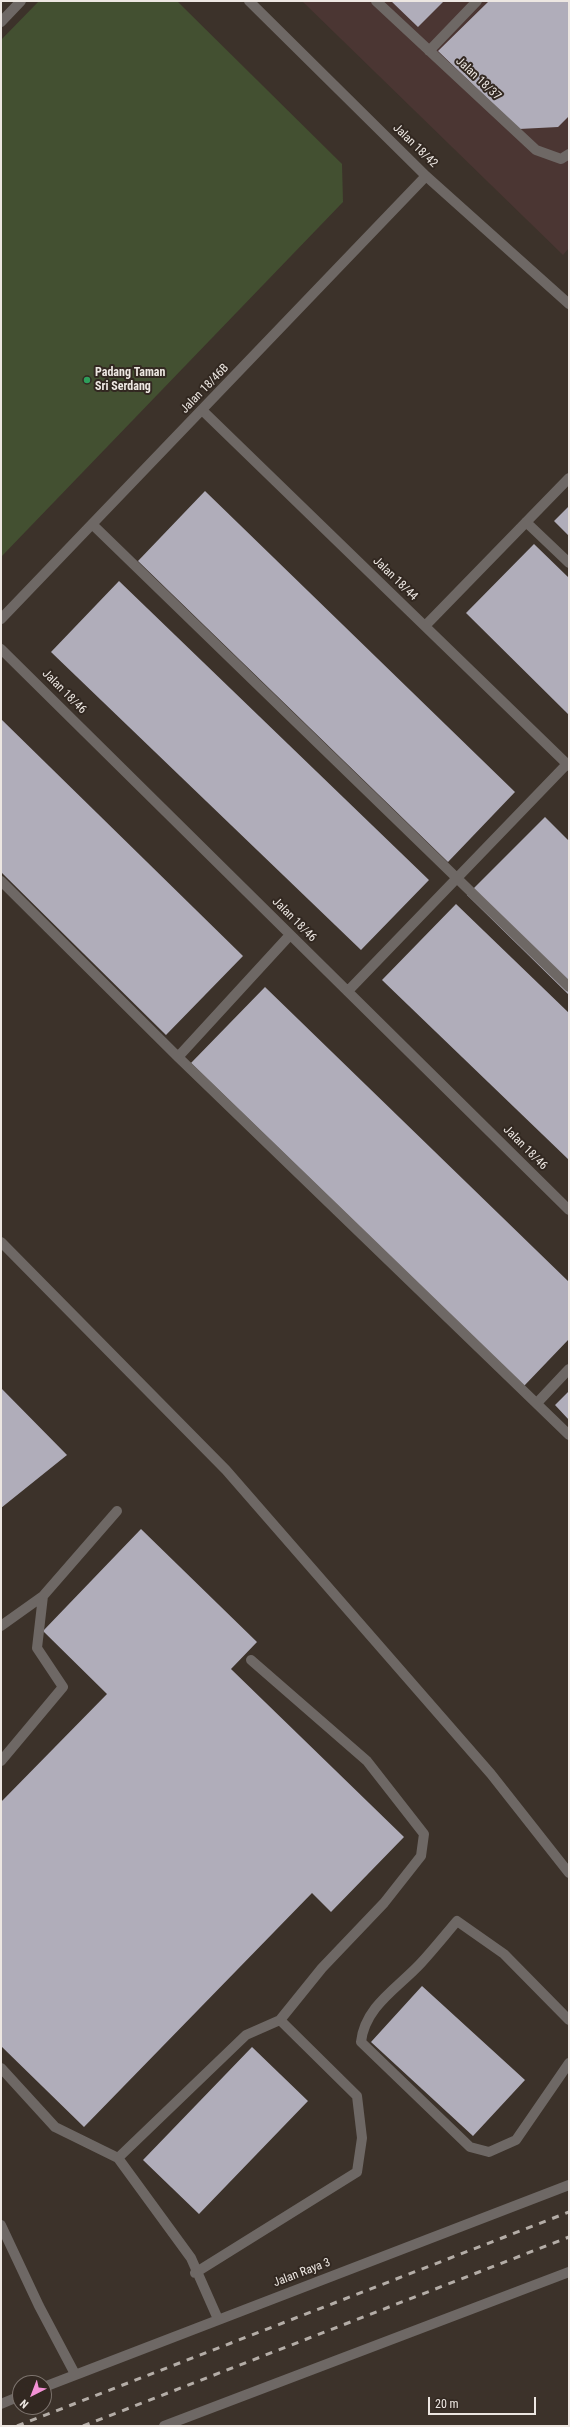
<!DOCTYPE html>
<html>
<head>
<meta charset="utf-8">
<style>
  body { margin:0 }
  #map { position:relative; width:570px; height:2427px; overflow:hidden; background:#3c322a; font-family:"Roboto Condensed",sans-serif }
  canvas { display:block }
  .frame { position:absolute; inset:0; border:2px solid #ede7e2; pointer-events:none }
  .north { position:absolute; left:12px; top:2375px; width:40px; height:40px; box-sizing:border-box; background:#322821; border:1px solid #7d746e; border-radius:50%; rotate:222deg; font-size:11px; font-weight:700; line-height:16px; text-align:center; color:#ede7e2 }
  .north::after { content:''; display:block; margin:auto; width:14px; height:18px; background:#f391d5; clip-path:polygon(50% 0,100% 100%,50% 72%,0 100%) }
  .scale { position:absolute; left:428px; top:2397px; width:108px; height:18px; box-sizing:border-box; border:2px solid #ede7e2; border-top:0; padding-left:5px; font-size:12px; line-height:14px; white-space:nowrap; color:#ede7e2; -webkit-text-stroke:3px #322821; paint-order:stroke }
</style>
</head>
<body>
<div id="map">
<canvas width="570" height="2427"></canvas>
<div class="frame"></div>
<div class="north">N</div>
<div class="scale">20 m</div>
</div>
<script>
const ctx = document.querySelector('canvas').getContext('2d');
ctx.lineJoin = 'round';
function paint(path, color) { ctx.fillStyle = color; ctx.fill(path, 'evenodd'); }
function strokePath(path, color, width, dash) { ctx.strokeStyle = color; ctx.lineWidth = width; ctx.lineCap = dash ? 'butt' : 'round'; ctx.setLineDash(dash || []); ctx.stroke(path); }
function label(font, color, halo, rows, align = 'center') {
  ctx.font = font + ' "Roboto Condensed",sans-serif'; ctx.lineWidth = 4; ctx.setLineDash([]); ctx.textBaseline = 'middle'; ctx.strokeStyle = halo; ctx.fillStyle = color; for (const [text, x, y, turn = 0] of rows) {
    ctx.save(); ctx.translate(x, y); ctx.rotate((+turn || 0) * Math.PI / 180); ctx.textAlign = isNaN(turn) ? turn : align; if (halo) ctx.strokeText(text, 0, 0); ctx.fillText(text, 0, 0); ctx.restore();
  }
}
paint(new Path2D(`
  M 302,1 L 569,1 L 569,248 L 563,255 Z`), '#4b3633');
paint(new Path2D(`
  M 39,1 L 177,1 L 342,164 L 343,202 L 1,557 L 1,40 Z`), '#435031');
paint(new Path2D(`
  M 391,1 L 444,1 L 418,27 Z
  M 489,1 L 569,1 L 569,116 L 558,127 L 519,129 L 438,51 Z
  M 205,491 L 515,792 L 448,862 L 138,561 Z
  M 569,506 L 569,536 L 554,521 Z
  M 534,544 L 569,578 L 569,715 L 466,613 Z
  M 119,581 L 429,880 L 361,950 L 51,652 Z
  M 1,719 L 243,956 L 166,1035 L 1,872 Z
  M 545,817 L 569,841 L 569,995 L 467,895 Z
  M 456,904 L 569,1013 L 569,1160 L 382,980 Z
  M 265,987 L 569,1282 L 569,1339 L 524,1386 L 191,1063 Z
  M 1,1388 L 67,1455 L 1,1508 Z
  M 569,1391 L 569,1420 L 555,1405 Z
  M 141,1529 L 257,1642 L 231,1669 L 404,1837 L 331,1912 L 312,1893 L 84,2127 L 1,2046 L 1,1802 L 107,1694 L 43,1631 Z
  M 422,1986 L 525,2080 L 473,2136 L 371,2042 Z
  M 252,2047 L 308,2101 L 199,2214 L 143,2160 Z`), '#b0adba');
strokePath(new Path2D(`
  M 249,1 L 426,176 L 569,304
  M 376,1 L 536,150 L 561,159 L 569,154
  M 1,22 L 21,1
  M 429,51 L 477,1
  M 202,410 L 569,766
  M 526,522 L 569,563
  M 92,524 L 569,987
  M 1,619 L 426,176
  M 425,626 L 569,478
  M 1,649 L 569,1210
  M 1,881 L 178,1057 L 569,1435
  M 348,991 L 567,764
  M 178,1057 L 290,935
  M 1,1242 L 226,1470 L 491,1774 L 569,1873
  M 537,1403 L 569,1369
  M 1,1626 L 43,1596
  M 251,1660 L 367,1761 L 424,1834 L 421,1856 L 384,1903 L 322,1968 L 280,2020
  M 1,1761 L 63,1687 L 37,1648 L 43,1596 L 117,1511
  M 569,2020 L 504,1954 L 457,1921 C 445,1935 433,1950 421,1963 C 398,1988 365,2006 361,2042 L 470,2147 L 489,2152 L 516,2140 L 569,2063
  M 1,2068 L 55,2127 L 118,2158 L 191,2258 L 218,2319
  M 118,2158 L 246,2035 L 280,2020 L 357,2096 L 362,2138 L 357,2172 L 195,2273
  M 1,2225 L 39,2306 L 75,2374
  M 44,2387 L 569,2185
  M 1,2404 L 20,2396
  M 164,2426 L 569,2272`), '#6e6865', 10);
strokePath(new Path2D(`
  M 17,2426 L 569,2212
  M 83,2426 L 569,2237`), '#b4ada7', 3, [7, 7]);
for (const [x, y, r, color] of [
  [87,380,4,"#2e9e5b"]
]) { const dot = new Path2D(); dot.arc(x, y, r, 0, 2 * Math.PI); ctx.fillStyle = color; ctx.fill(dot); strokePath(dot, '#322821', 1.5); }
label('12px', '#ede7e2', '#322821', [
  ["Jalan 18/37",478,79,43],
  ["Jalan 18/42",415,146,44],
  ["Jalan 18/46B",205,389,-46],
  ["Jalan 18/44",395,579,44],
  ["Jalan 18/46",64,692,45],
  ["Jalan 18/46",294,920,45],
  ["Jalan 18/46",525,1148,45],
  ["Jalan Raya 3",302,2273,-21]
]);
label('bold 12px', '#ede7e2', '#322821', [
  ["Padang Taman",95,373],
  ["Sri Serdang",95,387]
], 'left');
</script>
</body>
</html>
